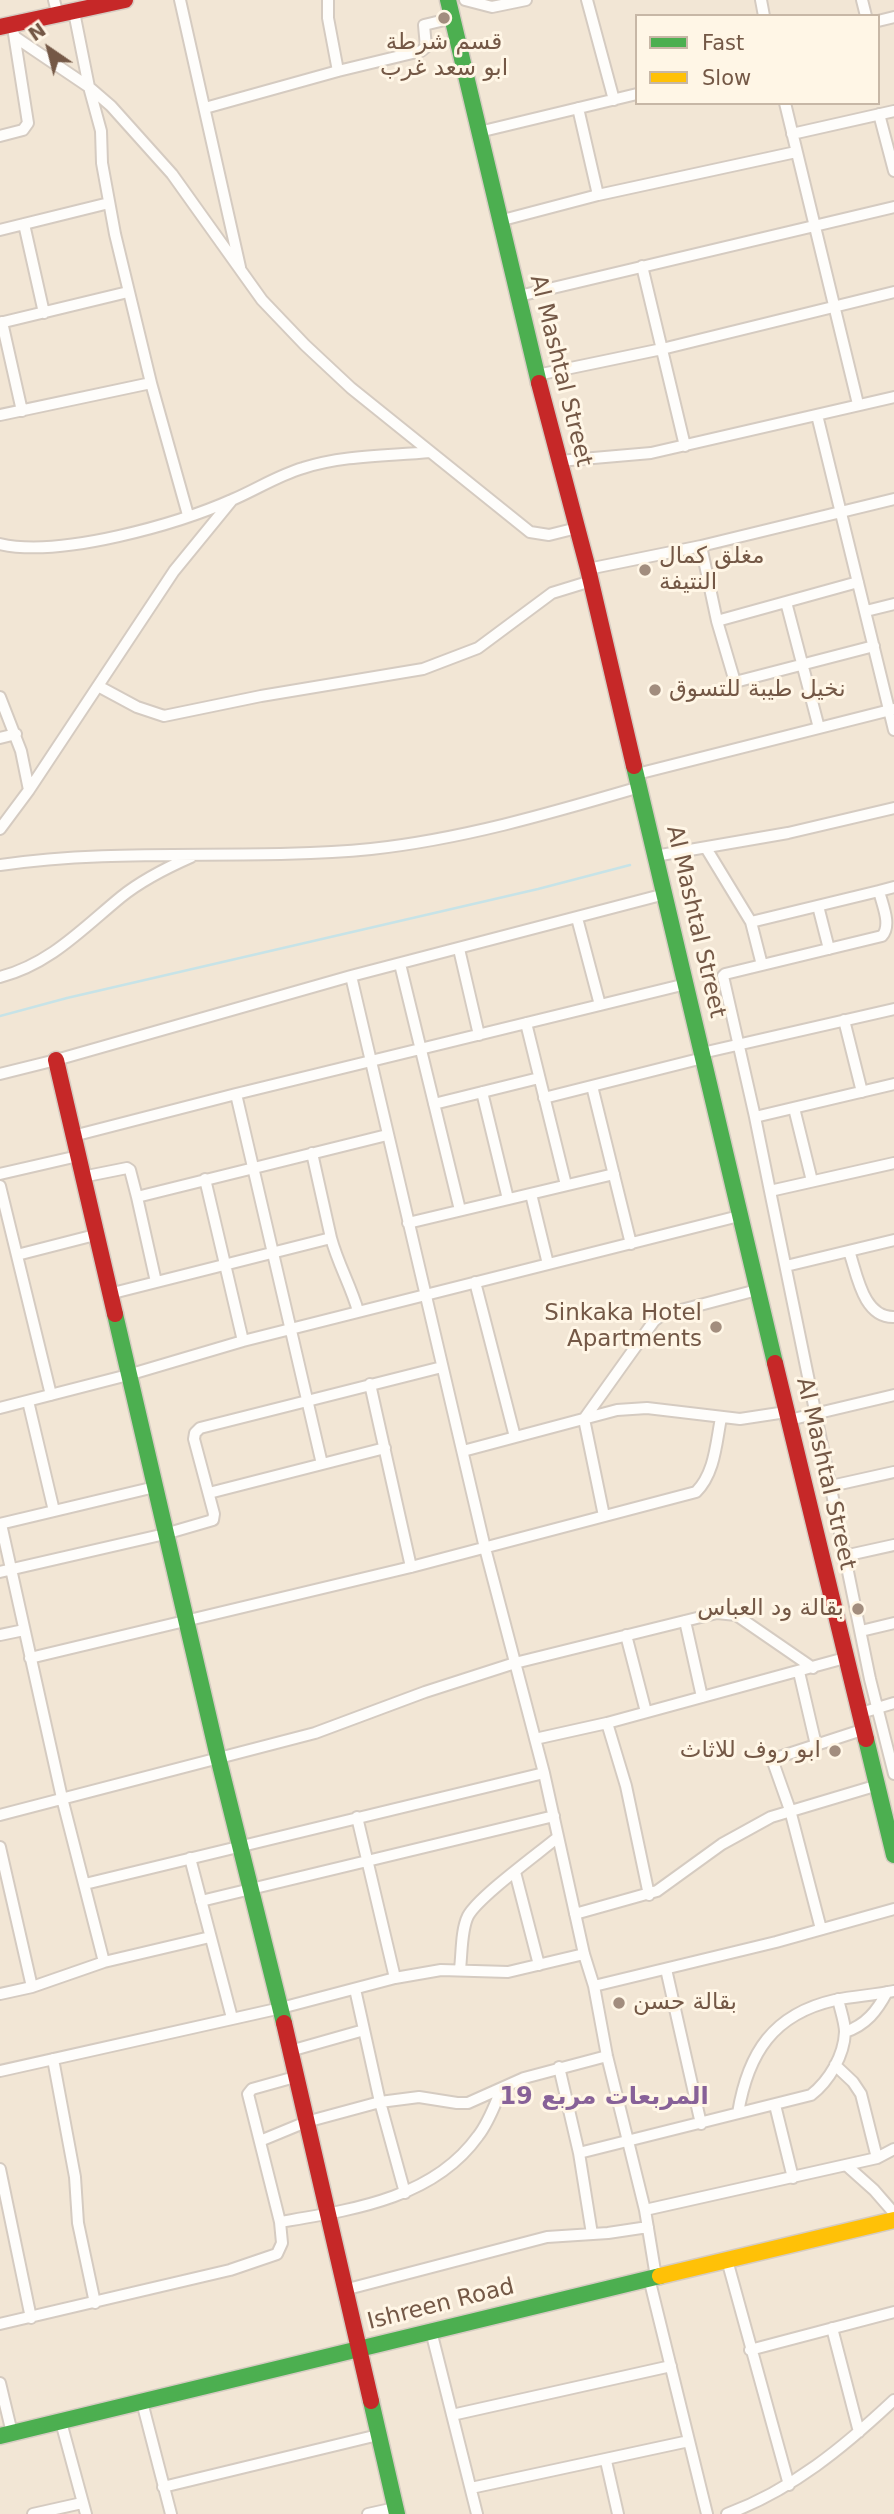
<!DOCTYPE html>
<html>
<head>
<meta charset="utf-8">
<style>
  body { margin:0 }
  #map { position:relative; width:894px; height:2514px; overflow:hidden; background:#f6f0e6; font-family:"DejaVu Sans",sans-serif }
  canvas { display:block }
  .legend { position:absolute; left:635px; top:14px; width:245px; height:91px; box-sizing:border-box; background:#fff6e6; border:2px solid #c7b7a6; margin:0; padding:9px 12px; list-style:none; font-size:21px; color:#745846 }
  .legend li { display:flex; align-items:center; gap:14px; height:35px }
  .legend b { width:35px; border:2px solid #c7b7a6 }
  .north { position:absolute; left:14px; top:14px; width:70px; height:70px; -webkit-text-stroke:5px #fff6e6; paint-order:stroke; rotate:325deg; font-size:19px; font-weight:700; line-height:28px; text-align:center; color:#745846 }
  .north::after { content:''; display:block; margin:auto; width:24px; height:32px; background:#745846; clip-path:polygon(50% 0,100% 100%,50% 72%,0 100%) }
</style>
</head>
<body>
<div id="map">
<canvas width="894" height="2514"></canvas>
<ul class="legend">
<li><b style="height:9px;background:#4caf50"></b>Fast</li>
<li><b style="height:9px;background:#ffc107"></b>Slow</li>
</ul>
<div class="north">N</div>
</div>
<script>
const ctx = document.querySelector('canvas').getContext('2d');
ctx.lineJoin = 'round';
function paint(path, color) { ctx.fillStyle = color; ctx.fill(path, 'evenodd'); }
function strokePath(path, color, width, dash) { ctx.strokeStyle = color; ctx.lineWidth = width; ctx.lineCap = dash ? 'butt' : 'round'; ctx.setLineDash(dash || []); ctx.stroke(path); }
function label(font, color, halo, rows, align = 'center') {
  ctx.font = font + ' "DejaVu Sans",Vazirmatn,sans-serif'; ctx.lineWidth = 6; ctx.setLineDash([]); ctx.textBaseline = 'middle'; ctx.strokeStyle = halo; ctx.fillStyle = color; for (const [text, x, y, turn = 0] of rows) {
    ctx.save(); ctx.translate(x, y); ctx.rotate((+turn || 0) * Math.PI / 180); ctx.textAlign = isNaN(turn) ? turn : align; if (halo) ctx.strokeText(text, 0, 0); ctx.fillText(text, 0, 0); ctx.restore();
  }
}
paint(new Path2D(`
  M 0,0 L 894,0 L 894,2514 L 0,2514 ZM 637,16 L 878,16 L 878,103 L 637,103 Z`), '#f2e6d5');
strokePath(new Path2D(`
  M 0,1016 L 67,998 L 538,889 L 630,865`), '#c7e3e7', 2.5);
const street = new Path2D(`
  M 54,0 L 58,16
  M 180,0 L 240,267
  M 328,0 L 328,18 L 338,71
  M 465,0 L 492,7 L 526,0
  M 587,0 L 614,100
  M 761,0 L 764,16
  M 862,0 L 866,16
  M 878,21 L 894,17
  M 15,37 L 89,87 L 111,106 L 172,174 L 262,300 L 305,345 L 351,388 L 530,532 L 549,535 L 577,528
  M 785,103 L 858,404
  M 205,108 L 338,71 L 421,51 L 426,47 L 424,25 L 453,18
  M 578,108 L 598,195
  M 879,114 L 894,171
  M 479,132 L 637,94
  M 792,134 L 894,111
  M 0,136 L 23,130 L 28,123 L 14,34
  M 499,221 L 598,195 L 796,152
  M 24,224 L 44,313
  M 0,230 L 109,203
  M 642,266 L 685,446
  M 519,296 L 894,207
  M 2,322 L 22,411
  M 0,323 L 128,292
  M 537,375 L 662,349 L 894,292
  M 151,383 L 188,515
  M 0,415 L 151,383 L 115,234 L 102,163 L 101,131 L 89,87 L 74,12
  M 817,415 L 894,730
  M 559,461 L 651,453 L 894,397
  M 0,544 C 60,558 178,524 234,499 C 257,489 279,475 303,468 C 343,455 387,456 430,452
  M 701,546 L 717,621 L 735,682 L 874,646
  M 588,569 L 701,546 L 894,499
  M 786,602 L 819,728
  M 866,611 L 894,604
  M 717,621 L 858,582
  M 98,686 L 137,707 L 164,716 L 261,696 L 423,669 L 478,648 L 552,593 L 591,581
  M 0,697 L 21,751 L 29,790
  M 0,738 L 16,734
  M 637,774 L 894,709
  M 0,829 L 29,790 L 174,571 L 232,500
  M 706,848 L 751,922
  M 655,856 L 788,833 L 894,808
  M 0,865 C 123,847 248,861 371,849 C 463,839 551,813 640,787
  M 894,887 L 879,891 C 882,904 892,925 882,936 L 725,974 L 723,976 L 755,1117 L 894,1084
  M 818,906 L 829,949
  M 577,918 L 600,1005
  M 459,949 L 479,1035
  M 400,964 L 460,1210
  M 762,965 L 751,922 L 879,891
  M 351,976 L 485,1548 L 544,1773 L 584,1954 L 594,1986 L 607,2056 L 645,2210 L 656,2277
  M 0,977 C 50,964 82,929 121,897 C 142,880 166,868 191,857
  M 844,1020 L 862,1092
  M 526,1023 L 566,1185
  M 702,1053 L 894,1009
  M 0,1074 L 56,1060 L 351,976 L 665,894
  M 592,1086 L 631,1244
  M 482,1092 L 508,1199
  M 544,1098 L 703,1058
  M 434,1104 L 539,1078
  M 794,1108 L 812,1181
  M 755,1117 L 770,1191
  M 73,1136 L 236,1094
  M 312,1153 L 331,1238
  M 894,1163 L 770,1191 L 870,1679 L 894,1774
  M 0,1174 L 78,1156
  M 82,1177 L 127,1168 L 130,1170 L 137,1197 L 387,1135
  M 205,1179 L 243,1341
  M 0,1186 L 51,1395
  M 531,1194 L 548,1264
  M 137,1197 L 156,1282
  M 408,1223 L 614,1174
  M 849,1251 C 857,1274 863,1318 894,1317
  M 17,1255 L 95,1235
  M 786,1266 L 894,1240
  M 475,1282 L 515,1437
  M 109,1294 L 331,1238 C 338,1264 351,1286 358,1311
  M 370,1384 L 411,1567
  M 28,1401 L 54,1511
  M 0,1408 L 128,1375 L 243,1341 L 739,1216
  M 789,1420 L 894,1395
  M 463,1451 L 617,1410 L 647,1408 L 740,1419 L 786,1412
  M 322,1464 L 236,1094 L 686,984
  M 831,1486 L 894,1472
  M 209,1493 L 385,1448
  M 604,1516 L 584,1419 L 654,1321 L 662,1315 L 757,1290
  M 0,1524 L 155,1487
  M 1,1524 L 62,1798 L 104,1962
  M 844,1556 L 894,1545
  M 0,1572 L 165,1534 L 213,1520 L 214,1514 L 194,1439 L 195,1433 L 200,1428 L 442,1367
  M 685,1621 L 702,1697
  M 861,1631 L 894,1623
  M 0,1635 L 24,1630
  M 626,1635 L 646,1712
  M 30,1658 L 411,1567 L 696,1492 C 715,1473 716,1443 721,1418
  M 799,1672 L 816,1745
  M 861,1713 L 894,1703
  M 607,1723 L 626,1786 L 649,1895
  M 535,1739 L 607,1723 L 845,1658
  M 0,1815 L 315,1733 L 425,1692 L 515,1663 L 717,1613 L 736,1615 L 813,1668
  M 357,1817 L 395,1978
  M 0,1847 L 32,1987
  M 190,1858 L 232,2018
  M 515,1872 L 539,1965
  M 85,1884 L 544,1773
  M 201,1901 L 554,1816
  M 575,1914 L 657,1891 L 722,1844 L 771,1817 L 878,1785
  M 821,1929 L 790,1810 L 773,1762 L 779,1757 L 865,1729
  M 460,1969 C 462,1953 461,1930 468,1916 C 478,1897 539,1853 558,1837
  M 666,1969 L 701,2124
  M 594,1986 L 776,1942 L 894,1909
  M 355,1989 L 380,2102 L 405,2193
  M 0,1994 L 32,1987 L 104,1962 L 210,1937
  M 845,2032 C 866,2025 877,2011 887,1992
  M 290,2051 L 364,2030
  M 53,2059 L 75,2177 L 78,2223 L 95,2303
  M 835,2065 L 853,2082 L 861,2094 L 877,2158
  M 559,2067 L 579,2153 L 592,2234
  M 0,2071 L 281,2008 L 395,1978 L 441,1970 L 508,1972 L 584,1954
  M 775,2105 L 793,2178
  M 738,2113 C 748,2053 773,2014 835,2000 C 855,1996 875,1995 894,1991
  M 260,2141 L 306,2122 L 380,2102 L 419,2097 L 457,2103 L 468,2103 L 524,2078 L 607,2056
  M 579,2153 L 811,2095 C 829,2081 844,2056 845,2032 C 845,2022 840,2009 838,1999
  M 846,2165 L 874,2190 L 894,2213
  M 0,2169 L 31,2318
  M 645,2210 L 877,2158 L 894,2149
  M 280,2222 C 351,2210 433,2199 478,2136 C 489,2122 495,2104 502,2088
  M 727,2260 L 789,2485
  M 649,2278 L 707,2514
  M 344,2290 L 547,2237 L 608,2233 L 648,2227
  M 0,2324 L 230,2270 L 277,2254 L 282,2243 L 280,2222 L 248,2094 L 252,2089 L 295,2077
  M 832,2328 L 859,2432
  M 431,2331 L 477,2514
  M 750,2350 L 894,2312
  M 0,2383 L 12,2433
  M 142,2402 L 171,2514
  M 452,2415 L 671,2366
  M 61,2422 L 86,2514
  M 606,2461 L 618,2514
  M 163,2487 L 378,2435
  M 471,2488 L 689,2441
  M 33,2514 L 82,2503
  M 368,2514 L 395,2508
  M 727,2514 C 792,2490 844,2447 894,2400`);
const fast = new Path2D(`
  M 448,0 L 539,383
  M 634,766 L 775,1363
  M 115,1314 L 218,1757 L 284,2023
  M 866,1739 L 894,1855
  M 371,2401 L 397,2514
  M 0,2436 L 660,2276`);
const slow = new Path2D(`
  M 660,2276 L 894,2220`);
const jam = new Path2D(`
  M 0,27 L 125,0
  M 539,383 L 588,569 L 634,766
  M 56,1060 L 115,1314
  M 775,1363 L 866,1739
  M 284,2023 L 371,2401`);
strokePath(street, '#d5cbc1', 14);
strokePath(fast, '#d6ccc2', 19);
strokePath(slow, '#d6ccc2', 19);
strokePath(jam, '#d6ccc2', 19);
strokePath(street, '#fefdfb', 10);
strokePath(fast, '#4caf50', 16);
strokePath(slow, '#ffc107', 16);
strokePath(jam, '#c62828', 16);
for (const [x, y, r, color] of [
  [444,18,7,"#a28d7e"],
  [645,570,7,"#a28d7e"],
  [655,690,7,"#a28d7e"],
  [716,1327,7,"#a28d7e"],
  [858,1609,7,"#a28d7e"],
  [835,1751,7,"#a28d7e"],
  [619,2003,7,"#a28d7e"]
]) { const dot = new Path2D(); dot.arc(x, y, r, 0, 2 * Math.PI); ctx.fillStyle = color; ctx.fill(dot); strokePath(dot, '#fff6e6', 2.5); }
label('23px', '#745846', '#fff6e6', [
  ["قسم شرطة",444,43,"center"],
  ["ابو سعد غرب",444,69,"center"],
  ["مغلق كمال",659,557],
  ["النتيفة",659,583],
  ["نخيل طيبة للتسوق",669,690],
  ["Sinkaka Hotel",702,1314,"right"],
  ["Apartments",702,1340,"right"],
  ["بقالة ود العباس",844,1609,"right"],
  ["ابو روف للاثاث",821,1751,"right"],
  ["بقالة حسن",633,2003]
], 'left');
label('23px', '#745846', '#fff6e6', [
  ["Al Mashtal Street",560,371,76],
  ["Al Mashtal Street",695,922,77],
  ["Al Mashtal Street",825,1474,77],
  ["Ishreen Road",441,2305,-14]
]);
label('bold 24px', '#876198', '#fff6e6', [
  ["المربعات مربع 19",604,2098]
]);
</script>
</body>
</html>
